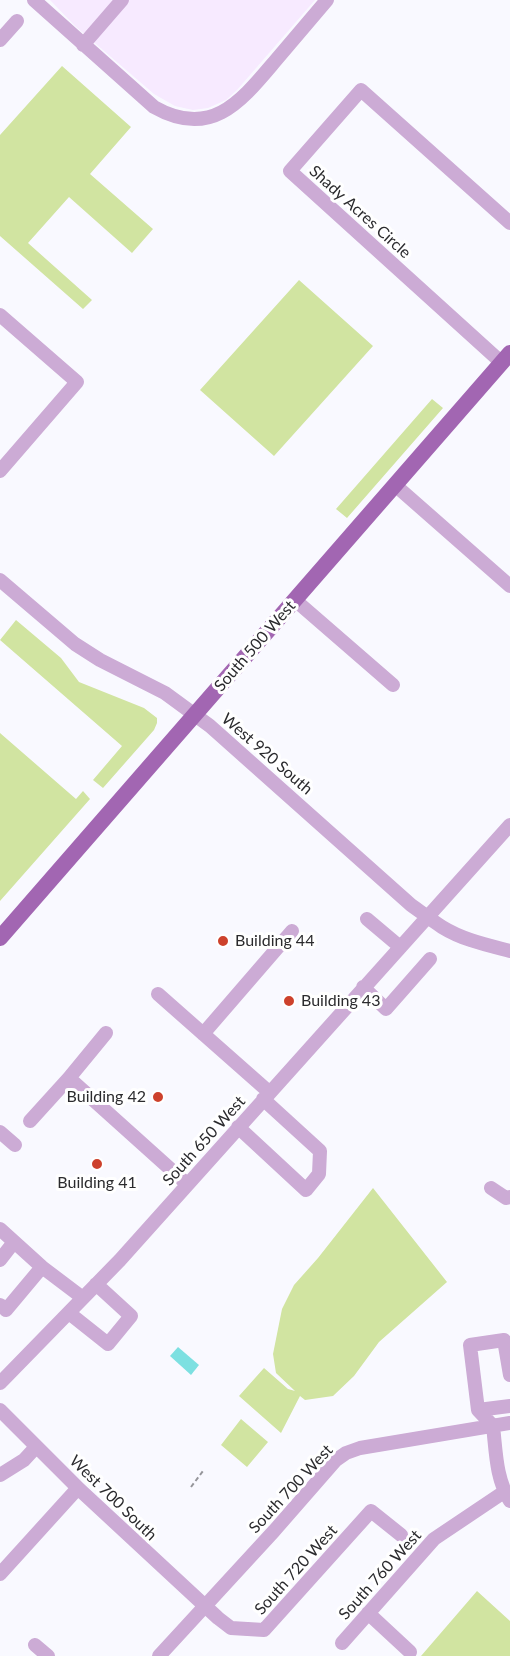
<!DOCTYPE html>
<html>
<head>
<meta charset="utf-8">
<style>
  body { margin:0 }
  canvas { display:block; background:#f9f9ff }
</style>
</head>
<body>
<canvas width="510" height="1656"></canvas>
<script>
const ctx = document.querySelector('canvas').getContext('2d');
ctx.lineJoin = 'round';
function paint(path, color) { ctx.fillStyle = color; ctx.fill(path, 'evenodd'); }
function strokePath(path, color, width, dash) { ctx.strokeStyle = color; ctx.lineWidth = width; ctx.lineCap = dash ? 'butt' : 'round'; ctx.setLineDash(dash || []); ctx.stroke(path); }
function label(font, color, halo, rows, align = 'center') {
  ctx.font = font + ' Lato,sans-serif'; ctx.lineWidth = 6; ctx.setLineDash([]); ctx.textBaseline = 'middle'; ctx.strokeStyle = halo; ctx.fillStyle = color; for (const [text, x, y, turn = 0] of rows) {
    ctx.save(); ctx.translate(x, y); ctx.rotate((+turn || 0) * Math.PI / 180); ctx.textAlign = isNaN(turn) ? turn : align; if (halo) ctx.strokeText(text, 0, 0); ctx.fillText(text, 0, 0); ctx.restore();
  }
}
paint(new Path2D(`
  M 50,0 L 315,0 L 237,90 L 226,100 L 208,108 L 193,110 L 175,106 L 154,94 L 75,26 Z`), '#f7eaff');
paint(new Path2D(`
  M 62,66 L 131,127 L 90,174 L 153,229 L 132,253 L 69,197 L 28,243 L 92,300 L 83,309 L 0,236 L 0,135 Z
  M 299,280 L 373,346 L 274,456 L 200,390 Z
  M 432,399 L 443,408 L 347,518 L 336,509 Z
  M 16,620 L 61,658 L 79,682 L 144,708 L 157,718 L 157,723 L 154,730 L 103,788 L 93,780 L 122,746 L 0,640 Z
  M 0,733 L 76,799 L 83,791 L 90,799 L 0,901 Z
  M 373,1188 L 447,1282 L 379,1342 L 354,1376 L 333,1396 L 305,1400 L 300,1396 L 281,1433 L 239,1396 L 264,1368 L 288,1389 L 295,1391 L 276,1373 L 273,1354 L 282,1309 L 294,1285 L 318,1258 Z
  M 241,1419 L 268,1442 L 247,1467 L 221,1445 Z
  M 477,1591 L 510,1621 L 510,1656 L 421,1656 Z`), '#d1e4a1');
paint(new Path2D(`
  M 178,1347 L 199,1365 L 191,1375 L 170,1356 Z`), '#7de0e1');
strokePath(new Path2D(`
  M 191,1487 L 203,1471`), '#95959a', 2, [4.5, 3]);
strokePath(new Path2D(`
  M 34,0 L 154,107 C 212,140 242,100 276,60 C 293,40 310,20 327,0
  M 0,40 L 17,21
  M 83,45 L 122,0
  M 0,315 L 77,382 L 0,471
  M 502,363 L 290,171 L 361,90 L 510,223
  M 395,485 L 510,586
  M 0,580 L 75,644 L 100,660 L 165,693 L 210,726 L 411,905 C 421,912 431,920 442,927 C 463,940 487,945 510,951
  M 295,600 L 393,685
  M 367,919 L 399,946
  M 363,987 L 386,1009 L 430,959
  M 158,994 L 269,1092
  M 203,1034 L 292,931
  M 69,1078 L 106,1033
  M 30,1121 L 69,1078 L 187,1184
  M 238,1127 L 306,1190 L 319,1174 L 320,1151 L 263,1099
  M 0,1132 L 15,1145
  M 491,1188 L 506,1198 L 510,1197
  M 0,1229 L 42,1267 L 83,1298
  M 0,1260 L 14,1242
  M 0,1305 L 6,1310 L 42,1267
  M 69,1313 L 108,1344 L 131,1316 L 96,1284
  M 0,1383 L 120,1260 L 510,825
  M 0,1410 L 80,1490 L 218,1618 L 231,1628 L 264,1630 L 371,1511 L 401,1535
  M 478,1410 L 510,1406
  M 493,1426 L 478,1410 L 470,1345 L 504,1340 L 510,1375
  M 493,1426 C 496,1452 496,1479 510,1501
  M 0,1475 L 24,1460 L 36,1447
  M 0,1574 L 78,1488
  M 368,1613 L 410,1652
  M 342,1643 L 434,1539 L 504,1492
  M 35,1645 L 48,1656
  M 159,1656 L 274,1531 L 336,1460 L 346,1453 L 360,1448 L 510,1423`), '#ccabd5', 14);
strokePath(new Path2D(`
  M 0,938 L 510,353`), '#a266b2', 16);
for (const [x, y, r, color] of [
  [223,941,6,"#cd412c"],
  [289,1001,6,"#cd412c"],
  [158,1097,6,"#cd412c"],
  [97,1164,6,"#cd412c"]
]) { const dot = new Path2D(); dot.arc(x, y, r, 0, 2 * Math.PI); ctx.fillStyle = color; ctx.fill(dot); strokePath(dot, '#fff', 2); }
label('16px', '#2b2b2e', '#fff', [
  ["Shady Acres Circle",360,212,42],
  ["South 500 West",255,646,-49],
  ["West 920 South",267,754,41],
  ["South 650 West",204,1141,-48],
  ["South 700 West",291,1489,-47],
  ["West 700 South",113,1498,44],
  ["South 720 West",296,1570,-48],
  ["South 760 West",380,1575,-48]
]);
label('16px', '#2b2b2e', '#fff', [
  ["Building 44",235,941],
  ["Building 43",301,1001],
  ["Building 42",146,1097,"right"],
  ["Building 41",97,1183,"center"]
], 'left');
</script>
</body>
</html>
